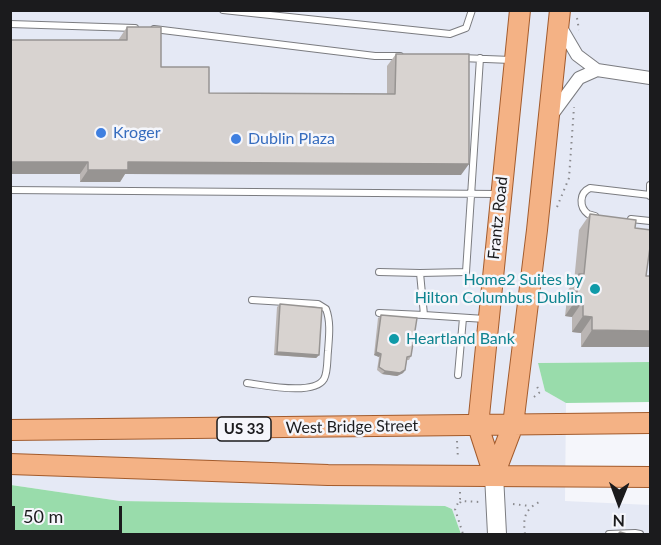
<!DOCTYPE html>
<html>
<head>
<meta charset="utf-8">
<style>
  body { margin:0 }
  #map { position:relative; width:661px; height:545px; overflow:hidden; background:#f5f6fb; font-family:Lato,sans-serif }
  canvas { display:block }
  .frame { position:absolute; inset:0; border:12px solid #1b1b1d; pointer-events:none }
  .north { position:absolute; left:589px; top:473px; width:60px; height:60px; -webkit-text-stroke:4px #f5f6fb; paint-order:stroke; rotate:181deg; font-size:16px; font-weight:700; line-height:24px; text-align:center; color:#1b1b1d }
  .north::after { content:''; display:block; margin:auto; width:21px; height:27px; background:#1b1b1d; clip-path:polygon(50% 0,100% 100%,50% 72%,0 100%) }
  .scale { position:absolute; left:12px; top:506px; width:110px; height:27px; box-sizing:border-box; border:3px solid #1b1b1d; border-top:0; padding-left:8px; font-size:18px; line-height:21px; white-space:nowrap; color:#1b1b1d; -webkit-text-stroke:4px #f5f6fb; paint-order:stroke }
</style>
</head>
<body>
<div id="map">
<canvas width="661" height="545"></canvas>
<div class="frame"></div>
<div class="north">N</div>
<div class="scale">50 m</div>
</div>
<script>
const ctx = document.querySelector('canvas').getContext('2d');
ctx.lineJoin = 'round';
function paint(path, color) { ctx.fillStyle = color; ctx.fill(path, 'evenodd'); }
function strokePath(path, color, width, dash) { ctx.strokeStyle = color; ctx.lineWidth = width; ctx.lineCap = dash ? 'butt' : 'round'; ctx.setLineDash(dash || []); ctx.stroke(path); }
function label(font, color, halo, rows, align = 'center') {
  ctx.font = font + ' Lato,sans-serif'; ctx.lineWidth = 5; ctx.setLineDash([]); ctx.textBaseline = 'middle'; ctx.strokeStyle = halo; ctx.fillStyle = color; for (const [text, x, y, turn = 0] of rows) {
    ctx.save(); ctx.translate(x, y); ctx.rotate((+turn || 0) * Math.PI / 180); ctx.textAlign = isNaN(turn) ? turn : align; if (halo) ctx.strokeText(text, 0, 0); ctx.fillText(text, 0, 0); ctx.restore();
  }
}
paint(new Path2D(`
  M 11,11 L 650,11 L 650,362 L 538,363 L 545,391 L 566,403 L 565,501 L 650,505 L 650,534 L 461,534 L 452,509 L 445,506 L 120,501 L 11,485 Z`), '#e5e9f5');
paint(new Path2D(`
  M 650,362 L 650,402 L 566,403 L 545,391 L 538,363 Z
  M 11,485 L 120,501 L 445,506 L 452,509 L 461,534 L 11,534 Z`), '#99dcab');
const lane = new Path2D(`
  M 223,10 L 450,34 L 466,28 L 472,10
  M 10,24 L 135,28
  M 154,29 L 375,56 L 400,56
  M 461,58 L 511,60
  M 480,58 L 466,272 L 420,273 L 424,315 L 485,319
  M 650,185 L 650,196
  M 10,190 L 497,194
  M 595,216 L 588,214 C 579,207 579,193 590,188 L 650,195
  M 631,219 L 650,221
  M 379,272 L 420,273
  M 379,313 L 424,315
  M 458,375 L 463,318
  M 247,383 C 264,385 314,396 324,379 C 328,372 327,359 328,351 C 329,337 331,322 326,309 L 318,304 L 252,300
  M 609,534 L 635,533 L 640,534`);
const street = new Path2D(`
  M 560,26 L 577,55 L 597,70 L 650,78
  M 551,116 L 579,78 L 597,70`);
const secondary = new Path2D(`
  M 494,475 L 497,534`);
const primary = new Path2D(`
  M 10,430 L 650,423
  M 10,464 L 328,475 L 650,477
  M 494,475 L 513,425 L 537,230 L 560,10
  M 494,475 L 478,426 L 520,10`);
strokePath(lane, '#7b7c80', 8);
strokePath(street, '#7b7c80', 14);
strokePath(secondary, '#7b7c80', 20);
strokePath(primary, '#a35b2c', 22);
strokePath(new Path2D(`
  M 577,18 L 579,30
  M 557,207 L 569,178 L 574,107
  M 534,397 L 540,392 L 536,385
  M 457,441 L 458,459
  M 460,492 L 460,499 L 455,509 L 463,534
  M 460,503 L 461,501 L 480,502
  M 513,504 L 530,506
  M 525,534 C 523,519 524,510 539,502`), '#8b8b8f', 2, [1.5, 4.5]);
strokePath(lane, '#fff', 6);
strokePath(street, '#fff', 12);
strokePath(secondary, '#fff', 18);
strokePath(primary, '#f4b285', 20);
paint(new Path2D(`
  M 127,27 L 161,67 L 209,93 L 387,94 L 387,66 L 396,54 L 461,175 L 125,174 L 120,182 L 80,182 L 80,174 L 119,39 Z
  M 590,214 L 635,228 L 646,276 L 581,347 L 581,333 L 572,332 L 572,317 L 565,316 L 568,290 L 574,282 L 579,230 Z
  M 280,304 L 319,355 L 316,358 L 274,355 L 277,307 Z
  M 381,315 L 411,356 L 409,360 L 407,360 L 405,370 L 403,373 L 397,376 L 382,374 L 377,370 L 379,357 L 374,355 L 378,318 Z`), '#bab5b3');
paint(new Path2D(`
  M 10,162 L 88,162 L 80,174 L 10,174 Z
  M 128,162 L 469,164 L 461,175 L 125,174 L 120,182 L 80,182 L 88,170 Z
  M 576,300 L 583,301 L 572,317 L 565,316 Z
  M 583,316 L 592,317 L 581,333 L 572,332 Z
  M 592,330 L 651,331 L 651,347 L 581,347 Z
  M 277,352 L 319,355 L 316,358 L 274,355 Z
  M 376,352 L 381,354 L 379,357 L 374,355 Z
  M 405,370 L 403,373 L 397,376 L 382,374 L 385,371 Z`), '#979492');
const building = new Path2D(`
  M 127,27 L 161,27 L 161,67 L 209,67 L 209,93 L 395,94 L 396,54 L 469,54 L 469,164 L 128,162 L 128,170 L 88,170 L 88,162 L 10,162 L 10,40 L 127,40 Z
  M 590,214 L 636,220 L 635,228 L 651,230 L 651,240 L 646,276 L 651,276 L 651,331 L 592,330 L 592,317 L 583,316 L 583,301 L 576,300 L 579,274 L 584,274 Z
  M 280,304 L 322,308 L 319,355 L 277,352 Z
  M 381,315 L 417,318 L 411,356 L 407,357 L 405,370 L 400,373 L 385,371 L 379,367 L 381,354 L 376,352 Z
  M 620,532 L 627,534 L 618,534 Z`);
paint(building, '#d8d3d0');
strokePath(building, '#979492', 1.5);
for (const [x, y, r, color] of [
  [101,133,6,"#3f7fe0"],
  [236,139,6,"#3f7fe0"],
  [595,289,6,"#0f9aa8"],
  [394,339,6,"#0f9aa8"]
]) { const dot = new Path2D(); dot.arc(x, y, r, 0, 2 * Math.PI); ctx.fillStyle = color; ctx.fill(dot); strokePath(dot, '#f5f6fb', 2); }
for (const [x, y, w] of [
  [244,429,54]
]) { const box = new Path2D(); box.roundRect(x - w / 2, y - 12, w, 24, 4.5); ctx.fillStyle = '#f5f6fb'; ctx.fill(box); strokePath(box, '#1b1b1d', 1.5); }
label('bold 15px', '#1b1b1d', null, [
  ["US 33",244,429]
]);
label('16px', '#366cbe', '#f5f6fb', [
  ["Kroger",113,133],
  ["Dublin Plaza",248,139]
], 'left');
label('16px', '#1b1b1d', '#f5f6fb', [
  ["Frantz Road",498,218,-84],
  ["West Bridge Street",352,427,-1]
]);
label('16px', '#0d838f', '#f5f6fb', [
  ["Home2 Suites by",583,280],
  ["Hilton Columbus Dublin",583,298],
  ["Heartland Bank",406,339,"left"]
], 'right');
</script>
</body>
</html>
